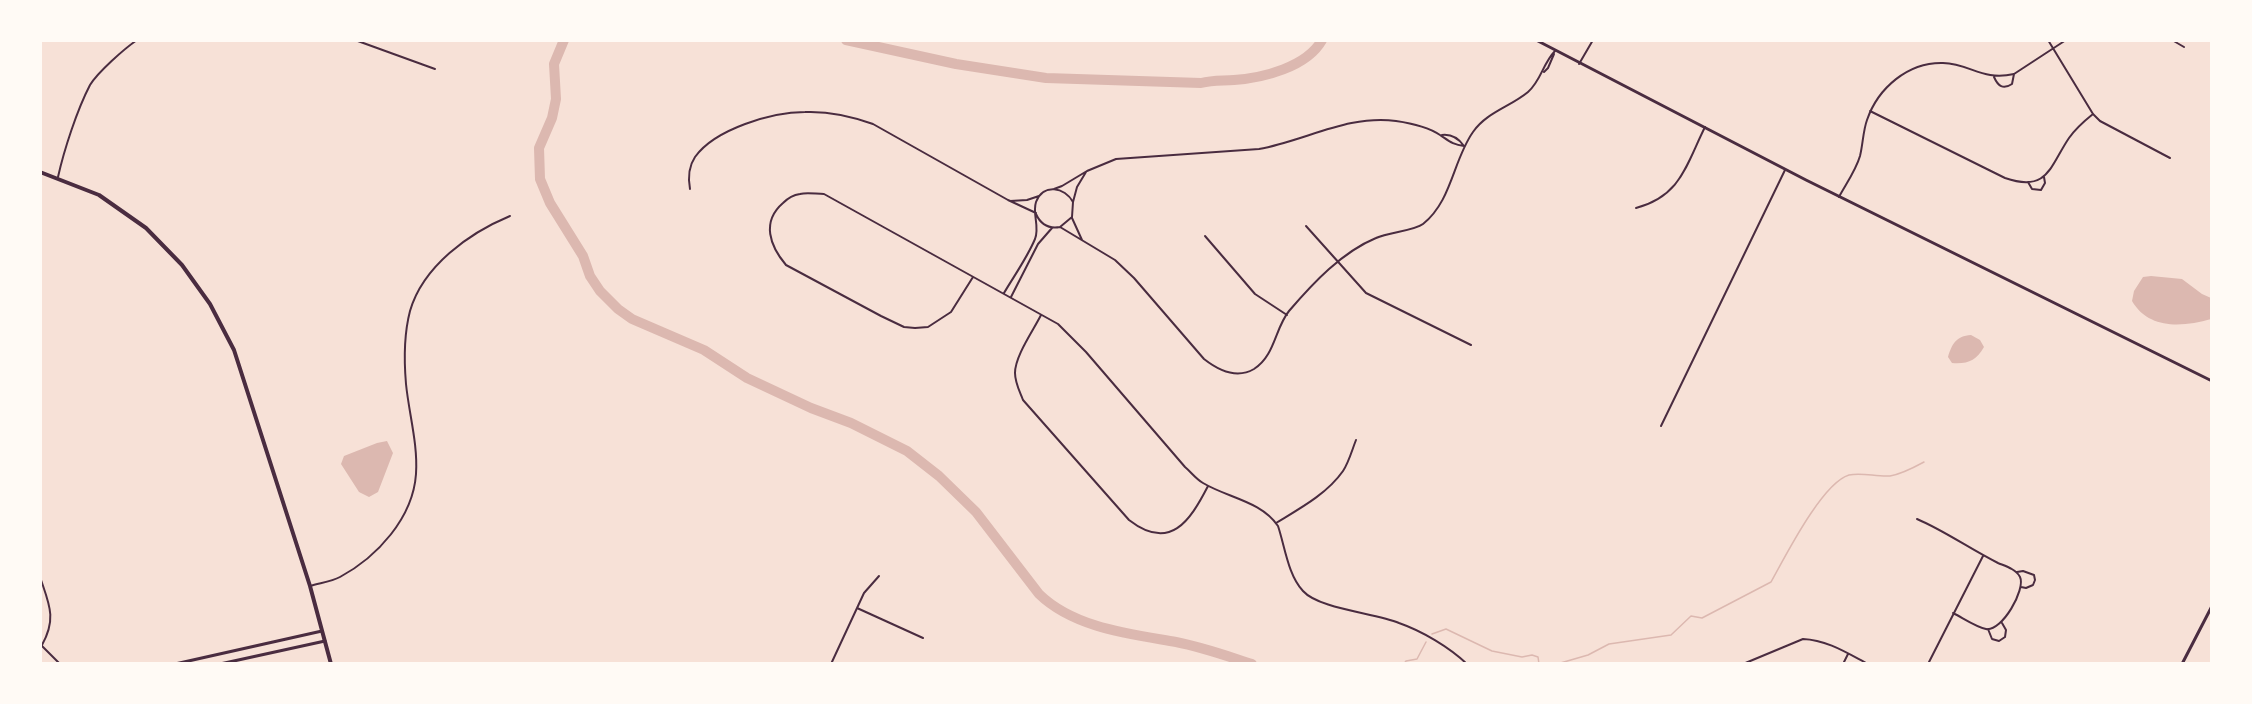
<!DOCTYPE html>
<html>
<head>
<meta charset="utf-8">
<style>
  body { margin:0 }
  #map { position:relative; width:2252px; height:704px; overflow:hidden; background:#f7e1d7; font-family:"Fira Sans",sans-serif }
  canvas { display:block }
  .frame { position:absolute; inset:0; border:42px solid #fffaf5; pointer-events:none }
</style>
</head>
<body>
<div id="map">
<canvas width="2252" height="704"></canvas>
<div class="frame"></div>
</div>
<script>
const ctx = document.querySelector('canvas').getContext('2d');
ctx.lineJoin = 'round';
function paint(path, color) { ctx.fillStyle = color; ctx.fill(path, 'evenodd'); }
function strokePath(path, color, width, dash) { ctx.strokeStyle = color; ctx.lineWidth = width; ctx.lineCap = dash ? 'butt' : 'round'; ctx.setLineDash(dash || []); ctx.stroke(path); }
paint(new Path2D(`
  M 2151,276 L 2182,279 L 2202,294 L 2211,298 L 2211,319 C 2183,327 2149,330 2132,301 L 2134,291 L 2143,277 Z
  M 1971,335 L 1980,340 L 1984,347 C 1976,361 1968,364 1952,363 L 1948,357 C 1952,344 1956,336 1971,335 Z
  M 387,441 L 393,453 L 378,492 L 369,497 L 359,492 L 341,464 L 344,456 L 377,443 Z`), '#dcb8b0');
strokePath(new Path2D(`
  M 1432,634 L 1446,629 L 1492,651 L 1522,657 L 1532,655 L 1538,657 L 1539,664
  M 1404,664 L 1406,661 L 1417,659 L 1426,642
  M 1557,664 L 1588,655 L 1609,644 L 1671,635 L 1691,616 L 1702,618 L 1771,582 C 1785,557 1822,483 1849,475 C 1862,472 1876,477 1890,476 C 1902,474 1913,468 1924,462`), '#dcb8b0', 1.5);
strokePath(new Path2D(`
  M 564,40 L 554,64 L 556,99 L 552,118 L 539,148 L 540,179 L 550,203 L 583,256 L 590,276 L 600,291 L 618,309 L 632,319 L 704,350 L 747,378 L 811,408 L 851,423 L 907,451 L 939,476 L 976,512 L 1039,594 C 1074,628 1130,634 1176,642 C 1202,647 1227,656 1252,664
  M 846,40 L 956,64 L 1046,78 L 1201,83 C 1213,80 1223,81 1234,80 C 1263,78 1307,67 1322,40`), '#dcb8b0', 10);
strokePath(new Path2D(`
  M 355,40 L 435,69
  M 2048,40 L 2093,114 L 2100,121 L 2170,158
  M 2172,40 L 2184,47
  M 1579,64 L 1593,40
  M 1544,72 L 1548,68 L 1554,54
  M 1994,77 C 1998,86 2003,90 2012,84 L 2014,74
  M 1870,111 L 2005,178 C 2048,193 2050,166 2069,138 C 2076,128 2083,122 2093,114
  M 1442,135 C 1451,134 1459,139 1464,146
  M 58,177 C 64,150 77,110 90,85 C 98,72 124,49 137,40
  M 2028,182 L 2032,189 L 2041,190 L 2045,183 L 2044,177
  M 690,189 C 688,178 689,166 695,157 C 715,129 772,112 805,112 C 829,111 851,116 873,124 L 1008,200 L 1036,213
  M 1054,189 L 1062,186 L 1087,171 L 1116,159 L 1259,149 C 1304,141 1350,114 1396,121 C 1410,123 1428,127 1440,135 C 1449,141 1453,145 1464,146
  M 1839,197 C 1846,184 1856,170 1860,156 C 1863,144 1863,131 1867,120 C 1878,88 1908,62 1943,63 C 1971,64 1982,81 2014,74 L 2066,40
  M 1010,201 L 1027,200 L 1039,196
  M 1073,202 L 1077,187 L 1086,172
  M 1636,208 C 1681,196 1686,165 1705,127
  M 1072,218 L 1082,240
  M 1306,226 L 1366,293 L 1471,345
  M 1060,227 L 1115,260 L 1134,278 L 1204,359 C 1218,370 1237,379 1254,369 C 1275,356 1275,328 1289,311 C 1313,283 1342,252 1376,238 C 1388,232 1414,231 1423,224 C 1452,201 1453,160 1473,132 C 1487,112 1510,107 1528,92 C 1541,81 1543,63 1555,51
  M 1205,236 L 1255,294 L 1287,315
  M 973,277 L 951,312 L 928,327 L 915,328 L 904,327 L 881,316 L 786,265 C 770,246 761,222 783,203 C 788,198 793,195 800,194 C 807,192 816,194 824,194 L 1058,324 L 1086,352 L 1185,467 C 1191,472 1196,479 1203,483 C 1228,498 1261,501 1278,526 C 1285,547 1288,575 1303,591 C 1319,609 1375,613 1399,623 C 1422,631 1449,647 1467,664
  M 1004,293 C 1014,276 1027,258 1035,239 C 1040,226 1032,214 1036,202 C 1043,183 1065,187 1073,202 L 1072,217 L 1060,227 C 1049,229 1041,225 1036,214
  M 1011,297 L 1038,244 L 1052,228
  M 1041,315 C 1033,331 1015,356 1015,373 C 1015,383 1020,392 1023,400 L 1129,520 C 1170,552 1190,521 1208,486
  M 1661,426 L 1785,170
  M 1917,519 C 1945,531 1970,549 1998,563 C 2005,566 2016,569 2020,577 C 2026,589 2002,632 1986,629 C 1976,627 1963,618 1953,613
  M 1276,523 C 1299,509 1327,494 1343,471 C 1349,462 1352,450 1356,440
  M 2017,572 L 2023,571 L 2034,575 L 2035,580 L 2033,585 L 2026,588 L 2021,587
  M 40,577 C 49,604 57,618 42,645
  M 310,586 C 319,583 331,582 340,577 C 377,557 413,518 416,474 C 418,444 409,414 406,384 C 404,361 404,334 410,311 C 423,266 469,233 510,216
  M 857,608 L 923,638
  M 1988,629 L 1992,639 L 1999,641 L 2005,637 L 2006,630 L 2002,623
  M 40,644 L 60,664
  M 831,664 L 864,593 L 879,576
  M 1743,664 L 1803,639 C 1827,640 1847,653 1868,664
  M 1843,664 L 1848,654
  M 1928,664 L 1983,556`), '#4a2c40', 2);
strokePath(new Path2D(`
  M 1536,40 L 1806,180 L 2212,381
  M 175,664 L 322,631
  M 220,664 L 325,641`), '#4a2c40', 3);
strokePath(new Path2D(`
  M 2182,664 L 2212,606`), '#4a2c40', 3);
strokePath(new Path2D(`
  M 40,172 L 99,195 L 146,228 L 182,265 L 210,304 L 234,350 L 310,586 L 331,664`), '#4a2c40', 4);
</script>
</body>
</html>
